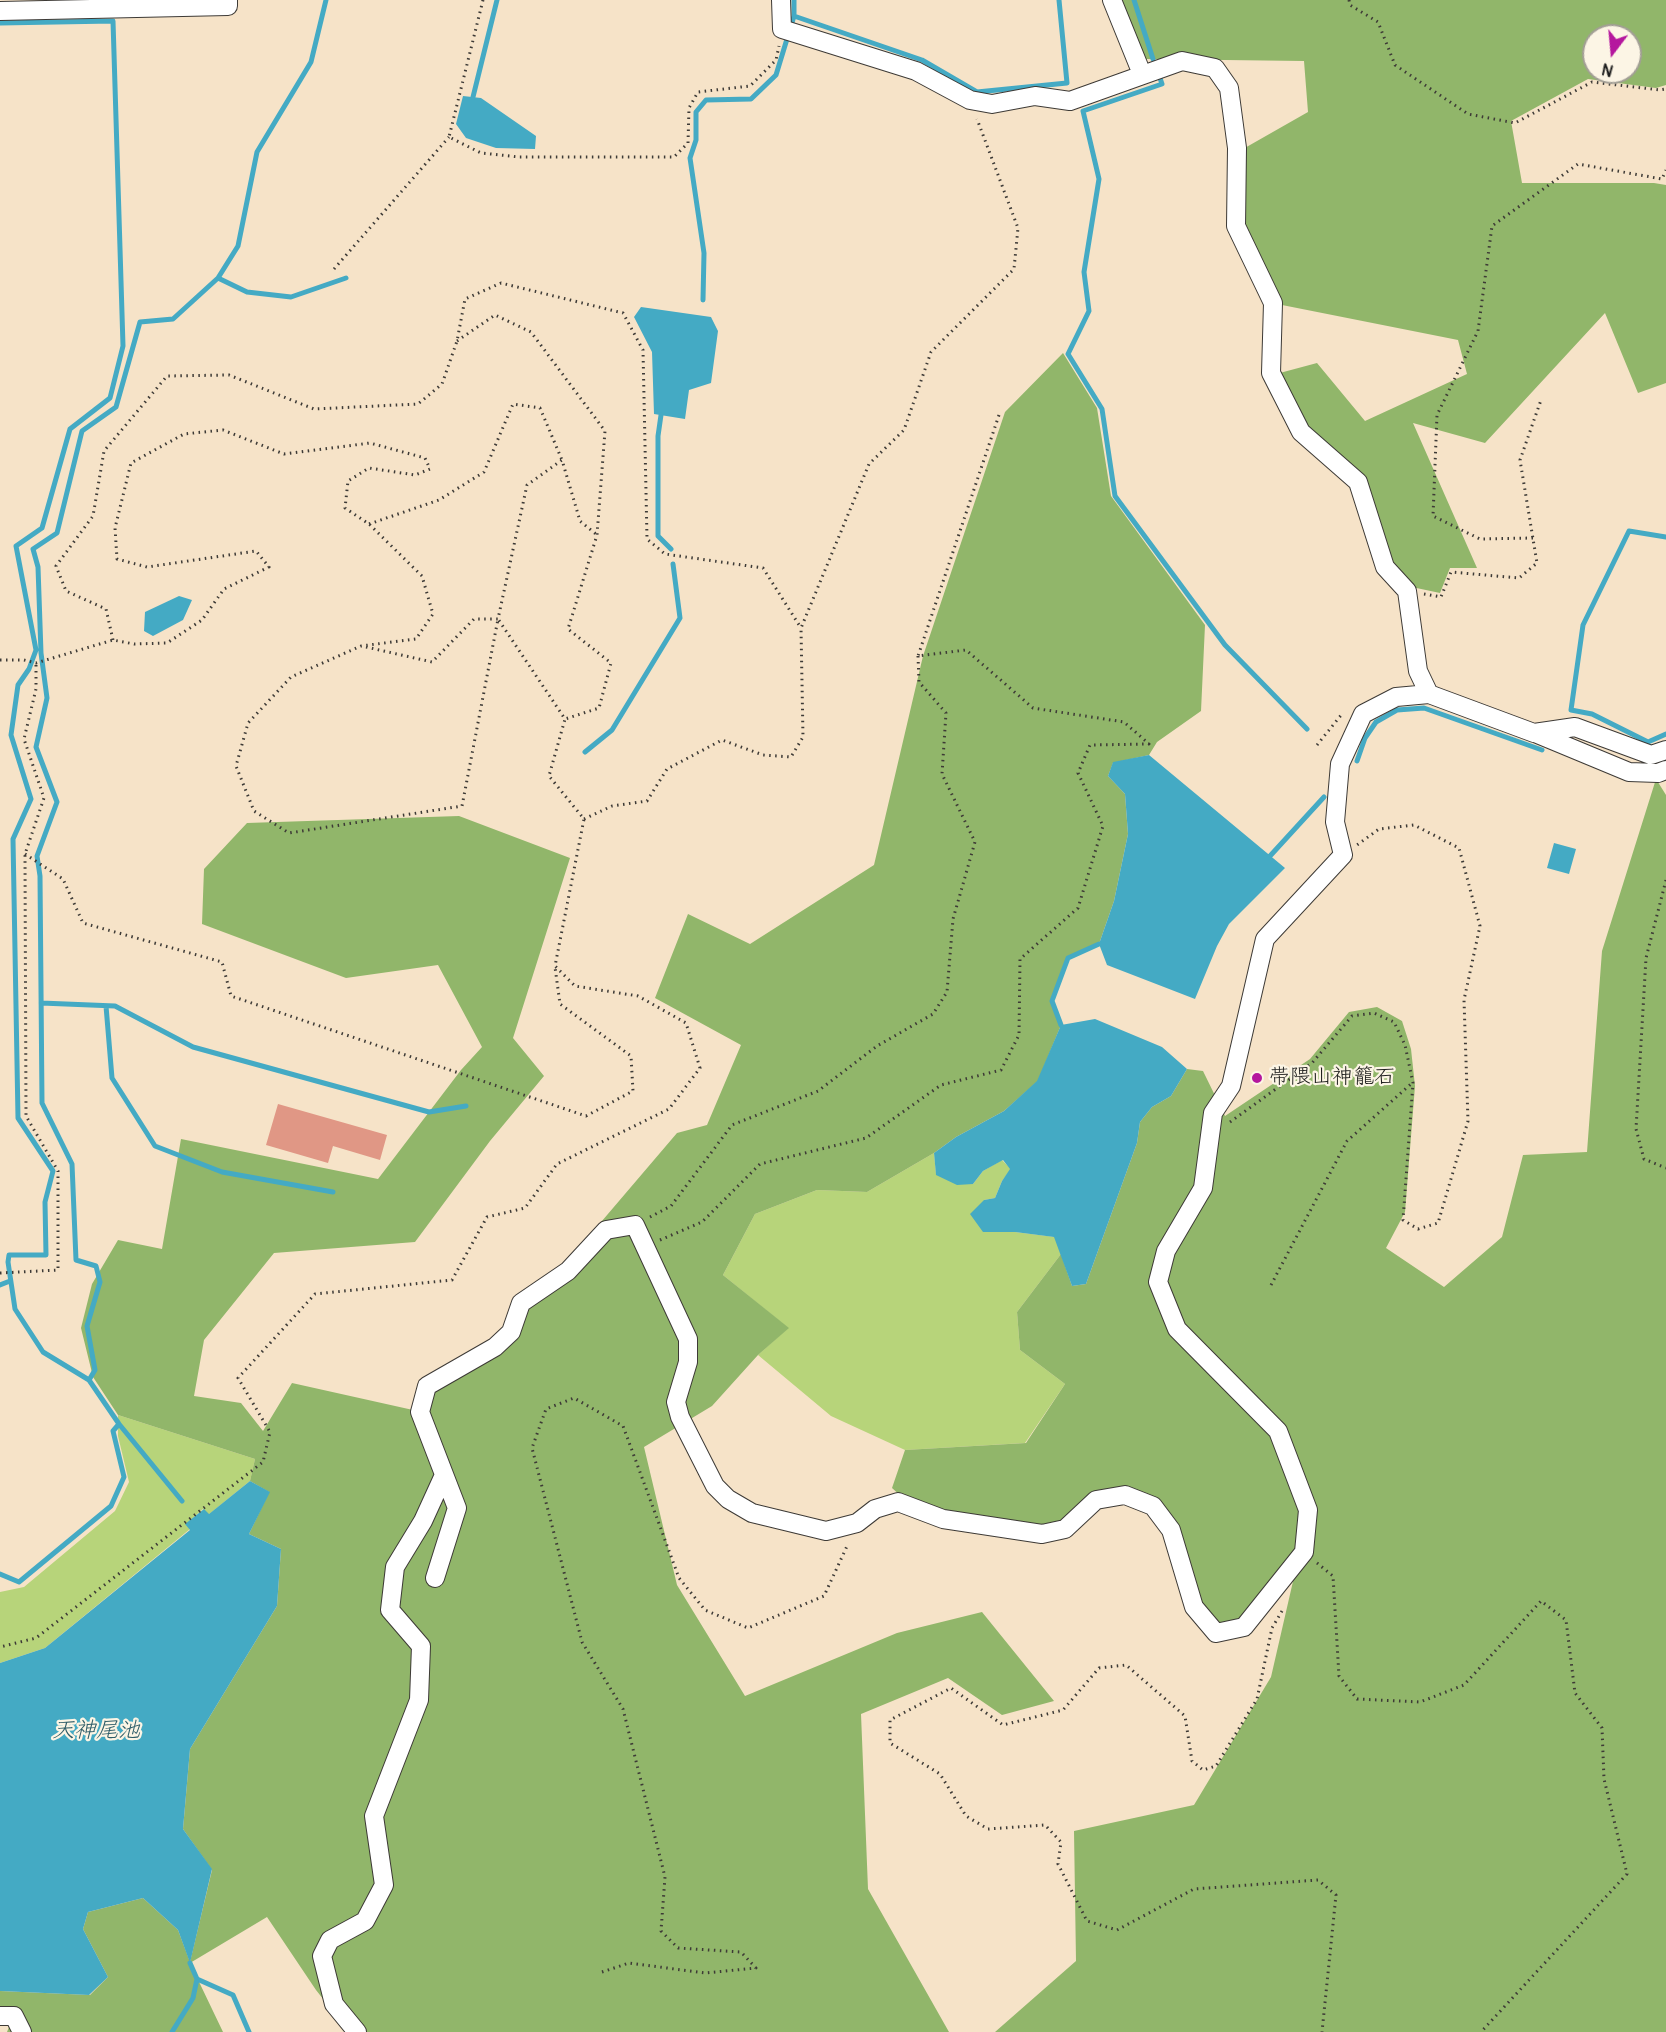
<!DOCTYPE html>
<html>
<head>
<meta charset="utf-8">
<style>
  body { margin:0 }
  #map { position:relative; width:1666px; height:2032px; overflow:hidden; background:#f6e3c8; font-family:Pangolin,sans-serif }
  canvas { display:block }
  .north { position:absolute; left:1582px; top:24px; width:60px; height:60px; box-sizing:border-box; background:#fcf5e5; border:2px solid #a29e95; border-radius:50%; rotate:196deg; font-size:16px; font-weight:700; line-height:24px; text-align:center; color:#1c1c1c }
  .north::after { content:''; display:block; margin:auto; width:21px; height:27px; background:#b5179e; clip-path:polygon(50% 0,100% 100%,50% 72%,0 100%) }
</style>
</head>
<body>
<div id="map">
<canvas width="1666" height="2032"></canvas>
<div class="north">N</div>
</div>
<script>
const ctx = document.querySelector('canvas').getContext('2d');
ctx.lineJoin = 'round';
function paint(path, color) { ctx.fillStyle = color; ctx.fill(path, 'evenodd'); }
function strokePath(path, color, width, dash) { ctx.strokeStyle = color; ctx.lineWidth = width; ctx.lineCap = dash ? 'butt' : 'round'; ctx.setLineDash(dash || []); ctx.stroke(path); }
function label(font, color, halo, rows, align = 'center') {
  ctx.font = font + ' Pangolin,"Klee One",sans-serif'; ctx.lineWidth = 4.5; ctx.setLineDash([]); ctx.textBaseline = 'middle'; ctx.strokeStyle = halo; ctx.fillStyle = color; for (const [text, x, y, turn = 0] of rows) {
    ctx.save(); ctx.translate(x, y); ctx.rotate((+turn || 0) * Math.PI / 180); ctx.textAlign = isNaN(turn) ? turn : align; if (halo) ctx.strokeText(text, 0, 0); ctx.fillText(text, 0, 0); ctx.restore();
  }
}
paint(new Path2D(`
  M 934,1153 L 936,1174 L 973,1184 L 983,1171 L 1002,1160 L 1011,1169 L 1002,1181 L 995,1198 L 984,1200 L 983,1232 L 1015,1232 L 1055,1237 L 1061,1254 L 1017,1312 L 1020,1350 L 1065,1384 L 1025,1443 L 905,1450 L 831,1416 L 758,1355 L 788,1328 L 723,1275 L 755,1214 L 817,1190 L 867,1192 Z
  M 118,1415 L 255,1459 L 250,1481 L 208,1515 L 203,1509 L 186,1524 L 190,1529 L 45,1648 L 0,1663 L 0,1592 L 24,1587 L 115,1511 L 129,1482 L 118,1436 Z`), '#b7d47a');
paint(new Path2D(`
  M 1119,0 L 1666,0 L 1666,85 L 1656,88 L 1588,79 L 1511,121 L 1522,183 L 1654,183 L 1666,185 L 1666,383 L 1638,393 L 1605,313 L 1485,443 L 1413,423 L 1477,568 L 1450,568 L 1440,593 L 1407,586 L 1390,563 L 1362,483 L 1305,433 L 1276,374 L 1317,363 L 1365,421 L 1467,374 L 1458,340 L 1277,304 L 1241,227 L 1243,149 L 1308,112 L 1304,61 L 1145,59 ZM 1594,36 L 1630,36 L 1630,72 L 1594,72 Z
  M 1063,353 L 1097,408 L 1111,496 L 1205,625 L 1201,711 L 1157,742 L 1149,755 L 1113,763 L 1108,776 L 1125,794 L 1128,834 L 1114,901 L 1099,944 L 1068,958 L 1052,1001 L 1061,1025 L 1038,1081 L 1004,1111 L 956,1137 L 934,1153 L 867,1192 L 817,1190 L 755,1214 L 723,1275 L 789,1328 L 758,1355 L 712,1406 L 644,1447 L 677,1585 L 745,1696 L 897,1633 L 982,1612 L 1054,1701 L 1002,1715 L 948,1678 L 861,1714 L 868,1889 L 949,2032 L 349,2032 L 316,1990 L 267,1917 L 190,1963 L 223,2032 L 7,2032 L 11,2022 L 0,2023 L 0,1991 L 90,1995 L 108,1977 L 83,1929 L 88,1912 L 143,1898 L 178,1930 L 190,1962 L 212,1870 L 183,1829 L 190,1749 L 277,1606 L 281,1549 L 249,1534 L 269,1492 L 250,1481 L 255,1459 L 118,1415 L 93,1377 L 81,1328 L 92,1284 L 118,1240 L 162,1249 L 181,1139 L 378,1179 L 461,1070 L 482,1047 L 438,965 L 346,978 L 202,924 L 204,869 L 247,823 L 459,816 L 570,858 L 513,1038 L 544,1076 L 490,1141 L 415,1242 L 274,1253 L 204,1340 L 194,1396 L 241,1403 L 263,1431 L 292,1383 L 413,1410 L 420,1384 L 505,1330 L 561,1269 L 677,1133 L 707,1125 L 741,1045 L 655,998 L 688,914 L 750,944 L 874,865 L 923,656 L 1005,412 Z
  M 1656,779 L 1666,795 L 1666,2032 L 995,2032 L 1076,1961 L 1074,1831 L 1194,1805 L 1271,1677 L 1294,1577 L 1216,1639 L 1168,1535 L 1152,1512 L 1125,1502 L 1099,1507 L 1042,1540 L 934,1526 L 892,1488 L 905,1450 L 1026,1443 L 1065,1384 L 1020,1350 L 1017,1312 L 1061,1254 L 1072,1286 L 1086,1284 L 1137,1143 L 1140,1122 L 1152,1107 L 1171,1096 L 1187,1069 L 1203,1071 L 1225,1116 L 1310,1059 L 1349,1012 L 1377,1007 L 1402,1021 L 1411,1049 L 1415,1086 L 1405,1212 L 1386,1248 L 1444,1287 L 1502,1237 L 1523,1155 L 1587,1152 L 1602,951 Z`), '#91b66a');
paint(new Path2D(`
  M 463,96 L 481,98 L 536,136 L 535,149 L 496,148 L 466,138 L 456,124 Z
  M 641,307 L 711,317 L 718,331 L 711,383 L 689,390 L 685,419 L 654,414 L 652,352 L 634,317 Z
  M 179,596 L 192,600 L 183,620 L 153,636 L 144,631 L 145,612 Z
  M 1149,755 L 1285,868 L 1229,924 L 1217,946 L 1195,999 L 1107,965 L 1099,944 L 1114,901 L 1128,834 L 1125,794 L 1108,776 L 1113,762 Z
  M 1554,843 L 1576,849 L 1569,874 L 1547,868 Z
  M 1095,1019 L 1162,1047 L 1187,1069 L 1171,1096 L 1152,1107 L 1140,1122 L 1137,1143 L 1086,1284 L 1072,1286 L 1054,1237 L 1015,1232 L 983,1232 L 970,1214 L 984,1200 L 995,1198 L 1002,1181 L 1010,1169 L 1003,1160 L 983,1171 L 973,1184 L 957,1185 L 936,1175 L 934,1153 L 956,1137 L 1004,1111 L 1037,1081 L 1061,1025 Z
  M 250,1481 L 270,1492 L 249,1534 L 281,1549 L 277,1606 L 190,1749 L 183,1829 L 212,1869 L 190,1963 L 178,1930 L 143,1898 L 88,1912 L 83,1929 L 108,1977 L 89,1995 L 0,1991 L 0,1663 L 45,1648 L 190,1530 L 185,1524 L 204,1509 L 209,1514 Z`), '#44aac4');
strokePath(new Path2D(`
  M 1134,0 L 1153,59
  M 794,16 L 922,60 L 977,92 L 1067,83 L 1059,0
  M 0,23 L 113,21 L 123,346 L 110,398 L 70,429 L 42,528 L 16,546 L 36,650 L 29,669 L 18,685 L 11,735 L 31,799 L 13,839 L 18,1118 L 53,1171 L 45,1202 L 46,1255 L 9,1255 L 8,1262 L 15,1309 L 43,1352 L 89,1380 L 119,1424 L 182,1501
  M 1159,75 L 1162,84 L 1083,111 L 1099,179 L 1084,272 L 1089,311 L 1068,354 L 1102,409 L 1115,496 L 1225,645 L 1307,729
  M 473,97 L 497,0
  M 218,278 L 247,292 L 291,297 L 346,278
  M 703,300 L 704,253 L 690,158 L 696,140 L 696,112 L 706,100 L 751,99 L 776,75 L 794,16 L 794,0
  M 661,415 L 658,436 L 658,536 L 671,549
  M 1666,537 L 1629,531 L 1583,625 L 1571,710 L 1592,714 L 1648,742 L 1666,734
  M 585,752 L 612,730 L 680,618 L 673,564
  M 1357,761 L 1365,738 L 1376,722 L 1397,710 L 1424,708 L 1542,750
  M 1270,856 L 1324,797
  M 41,1003 L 115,1006 L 193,1047 L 429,1112 L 466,1106
  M 106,1006 L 112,1078 L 155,1146 L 222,1172 L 333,1192
  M 1061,1025 L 1052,1001 L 1068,958 L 1099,944
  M 0,1285 L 10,1281
  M 89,1380 L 95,1370 L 87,1326 L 100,1282 L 96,1266 L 76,1260 L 72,1164 L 42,1103 L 40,876 L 37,856 L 57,802 L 36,747 L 47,698 L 41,653 L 38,567 L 33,549 L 57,533 L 82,431 L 116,407 L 140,322 L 173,319 L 218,278 L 238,246 L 257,152 L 311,62 L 326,0
  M 0,1574 L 19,1582 L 111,1506 L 124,1477 L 113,1431 L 119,1424
  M 197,1979 L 233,1995 L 249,2032
  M 172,2032 L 193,1998 L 197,1979 L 190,1963`), '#44aac4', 5);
paint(new Path2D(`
  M 278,1104 L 387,1135 L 380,1160 L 333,1146 L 328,1163 L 266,1145 Z`), '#e09785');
const minor = new Path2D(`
  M 781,0 L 782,29 L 916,71 L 970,100 L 992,104 L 1035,96 L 1070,101 L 1182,61 L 1215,68 L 1229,88 L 1237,148 L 1236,226 L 1273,303 L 1271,373 L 1301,432 L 1358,482 L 1385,567 L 1407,591 L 1418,671 L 1429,694
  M 1112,0 L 1142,74
  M 0,11 L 228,6 L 228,0
  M 1535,733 L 1629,772 L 1658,773 L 1666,770
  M 435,1578 L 457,1508 L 420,1412 L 427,1386 L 495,1347 L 511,1332 L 521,1303 L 568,1271 L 606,1230 L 635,1225 L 688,1339 L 688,1362 L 676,1402 L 680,1417 L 715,1486 L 728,1499 L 752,1513 L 826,1531 L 857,1523 L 875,1509 L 898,1502 L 943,1519 L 1042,1534 L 1065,1529 L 1096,1500 L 1125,1495 L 1153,1506 L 1171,1530 L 1194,1607 L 1216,1633 L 1244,1627 L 1304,1552 L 1308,1510 L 1278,1431 L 1177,1329 L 1158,1282 L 1166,1251 L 1203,1188 L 1213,1113 L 1231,1086 L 1265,939 L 1343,855 L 1335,822 L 1340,764 L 1363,714 L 1396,697 L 1429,694 L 1534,733 L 1575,727 L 1651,755 L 1666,750
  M 0,2016 L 14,2016 L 22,2032
  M 357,2032 L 334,2004 L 322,1956 L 330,1940 L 365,1921 L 384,1885 L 374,1816 L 419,1700 L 421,1646 L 390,1610 L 395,1567 L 423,1521 L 444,1475`);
strokePath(minor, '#3d3a36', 20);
strokePath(new Path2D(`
  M 483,0 L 449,137 L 481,153 L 519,157 L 674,157 L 688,143 L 689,108 L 698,92 L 750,86 L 776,60 L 779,46
  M 1349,0 L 1350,5 L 1378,22 L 1395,65 L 1468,114 L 1515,123 L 1592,82 L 1660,90 L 1666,89
  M 334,269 L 449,137
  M 457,341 L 495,315 L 531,332 L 605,431 L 597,535 L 568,629 L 611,663 L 599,708 L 565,719
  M 369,524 L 439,500 L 484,472 L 513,404 L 540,408 L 562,460
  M 1533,538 L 1480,539 L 1433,516 L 1437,415 L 1478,331 L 1492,226 L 1578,164 L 1662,179 L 1666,170
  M 1424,594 L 1441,597 L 1451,572 L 1519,578 L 1537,563 L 1520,460 L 1541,400
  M 113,640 L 106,609 L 66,591 L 56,566 L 93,516 L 104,451 L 167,376 L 229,375 L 314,409 L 418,404 L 442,384 L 457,341 L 465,299 L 501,283 L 623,313 L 643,350 L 647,539 L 665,554 L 763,568 L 801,628
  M 366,647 L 432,662 L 474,619 L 498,619 L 527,485 L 562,460 L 580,521 L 597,535
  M 0,660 L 24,660 L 36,663 L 113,640 L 134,644 L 167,643 L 202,620 L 224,589 L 269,567 L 256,551 L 147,567 L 117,559 L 115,528 L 131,463 L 184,434 L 223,430 L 284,454 L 370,443 L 425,458 L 430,469 L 415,475 L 369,468 L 348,481 L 345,508 L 369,524 L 422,576 L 433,614 L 416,639 L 361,646 L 291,677 L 248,723 L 236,766 L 254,811 L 289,833 L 462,806 L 498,619 L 565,719 L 549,776 L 584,819 L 555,966 L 575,986 L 638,996 L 686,1023 L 700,1068 L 669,1109 L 557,1164 L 525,1208 L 487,1217 L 452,1280 L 315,1294 L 238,1378 L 270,1432 L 263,1462 L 36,1638 L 0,1647
  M 1317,745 L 1342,714
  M 584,819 L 612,806 L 647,801 L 667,769 L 722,740 L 763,755 L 791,757 L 803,737 L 801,628 L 869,464 L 904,430 L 931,352 L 1014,269 L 1018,228 L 977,119
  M 25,854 L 63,879 L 83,923 L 222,962 L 231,996 L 586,1116 L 633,1091 L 631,1056 L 560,1004 L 555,967
  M 1666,880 L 1646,958 L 1636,1129 L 1644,1159 L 1666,1168
  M 1230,1122 L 1312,1063 L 1352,1016 L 1374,1013 L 1394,1022 L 1405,1045 L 1413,1083 L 1403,1220 L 1418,1229 L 1438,1223 L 1468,1121 L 1464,1000 L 1480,926 L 1459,848 L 1414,825 L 1379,829 L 1357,845
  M 650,1217 L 671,1206 L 732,1125 L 818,1091 L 877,1046 L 933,1014 L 947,992 L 953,919 L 975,842 L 942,774 L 946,713 L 919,682 L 918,656
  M 660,1240 L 702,1222 L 760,1164 L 866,1138 L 941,1085 L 1001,1070 L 1019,1035 L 1020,959 L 1078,908 L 1103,826 L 1078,773 L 1090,745 L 1149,744 L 1124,722 L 1033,708 L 966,650 L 918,656 L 1000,412
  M 0,1273 L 58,1270 L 58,1171 L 26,1116 L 25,854 L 44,798 L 24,739 L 36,689 L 36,663
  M 1271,1285 L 1347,1141 L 1411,1084
  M 1317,1563 L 1333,1576 L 1339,1676 L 1357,1699 L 1420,1702 L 1464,1685 L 1541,1601 L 1566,1620 L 1575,1693 L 1602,1728 L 1604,1779 L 1627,1874 L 1481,2032
  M 1282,1611 L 1272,1628 L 1257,1699 L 1216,1766 L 1203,1770 L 1192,1761 L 1185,1716 L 1126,1665 L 1099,1668 L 1063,1710 L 1003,1725 L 951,1688 L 890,1720 L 890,1743 L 940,1774 L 966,1816 L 988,1829 L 1045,1825 L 1061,1842 L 1058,1864 L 1087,1921 L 1117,1930 L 1194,1889 L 1318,1880 L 1336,1895 L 1322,2032
  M 602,1972 L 629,1963 L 705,1973 L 756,1968 L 741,1952 L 678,1948 L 661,1931 L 665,1877 L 623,1709 L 582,1642 L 532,1448 L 546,1409 L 574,1398 L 623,1426 L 679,1578 L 705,1610 L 748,1628 L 824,1596 L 848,1544`), '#3d3a36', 3, [1.5, 4.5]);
strokePath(minor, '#fff', 18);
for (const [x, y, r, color] of [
  [1257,1078,6,"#b5179e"]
]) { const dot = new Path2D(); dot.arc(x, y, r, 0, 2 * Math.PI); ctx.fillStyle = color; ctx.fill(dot); strokePath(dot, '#fcf5e5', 2); }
label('21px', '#1c1c1c', '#fcf5e5', [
  ["帯隈山神籠石",1269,1078]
], 'left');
label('italic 22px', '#2e5c68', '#fcf5e5', [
  ["天神尾池",96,1731]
]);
</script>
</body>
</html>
